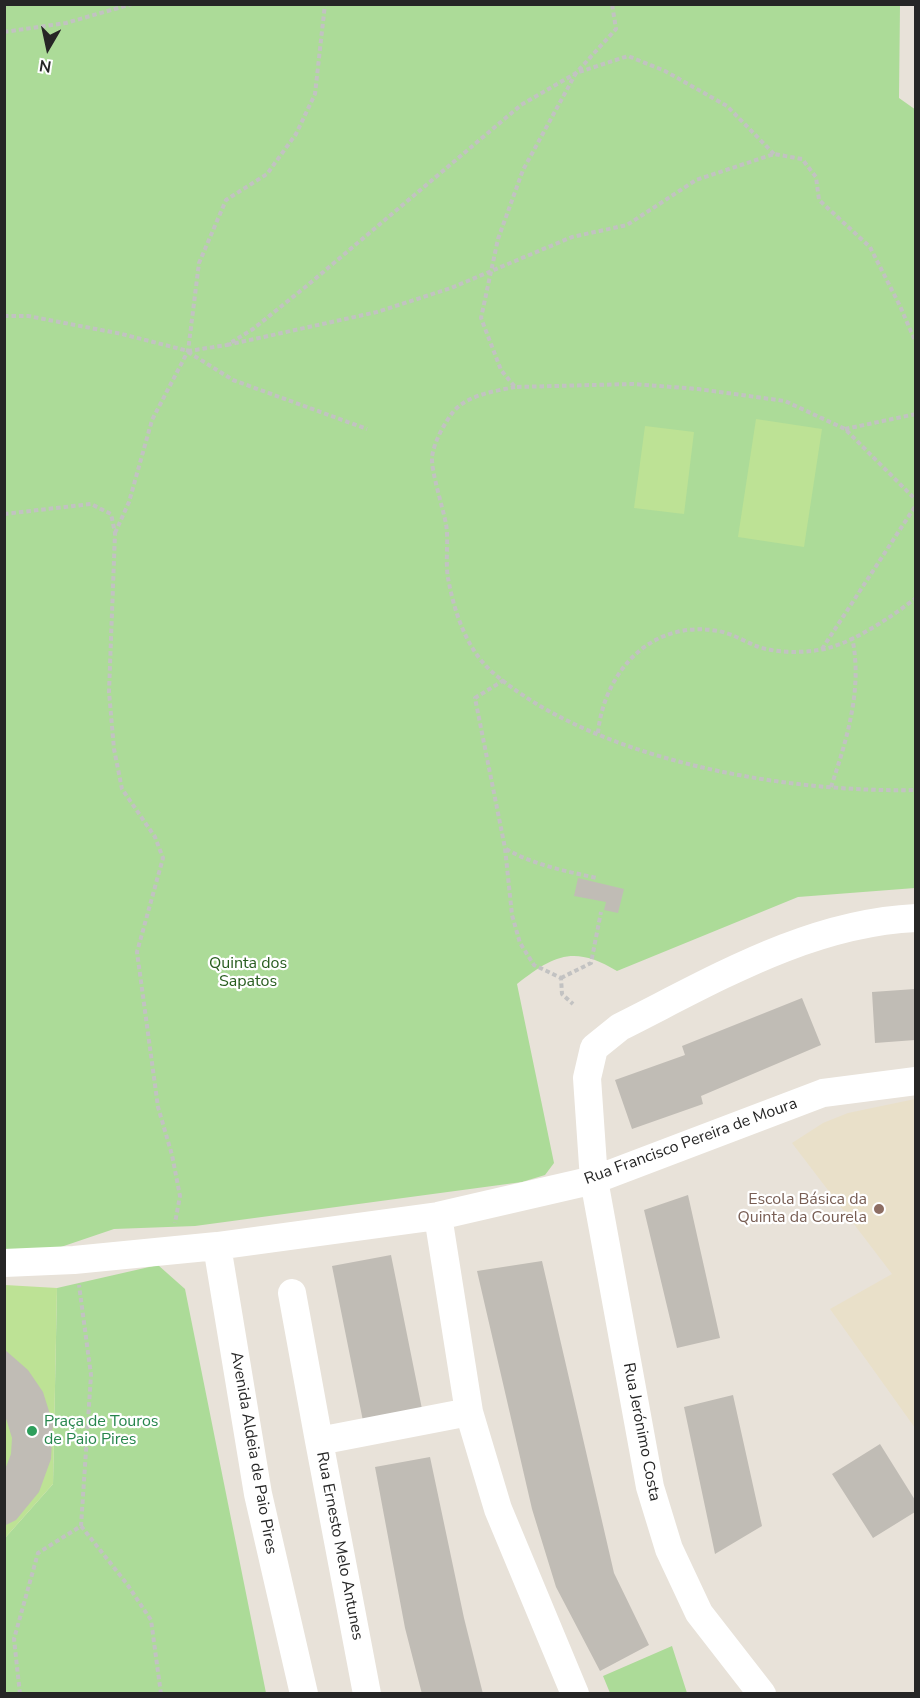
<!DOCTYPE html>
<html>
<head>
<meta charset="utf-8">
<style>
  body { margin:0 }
  #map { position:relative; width:920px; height:1698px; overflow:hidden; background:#e8e2d9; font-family:"Nunito Sans",sans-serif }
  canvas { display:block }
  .frame { position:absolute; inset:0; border:6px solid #262626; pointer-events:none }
  .north { position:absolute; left:18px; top:18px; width:60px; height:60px; -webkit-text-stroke:4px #fff; paint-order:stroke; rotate:189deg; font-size:16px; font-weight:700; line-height:24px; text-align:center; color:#262626 }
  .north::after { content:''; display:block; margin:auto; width:21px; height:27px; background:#262626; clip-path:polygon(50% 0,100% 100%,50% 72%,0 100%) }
</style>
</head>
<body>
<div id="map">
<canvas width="920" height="1698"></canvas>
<div class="frame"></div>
<div class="north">N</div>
</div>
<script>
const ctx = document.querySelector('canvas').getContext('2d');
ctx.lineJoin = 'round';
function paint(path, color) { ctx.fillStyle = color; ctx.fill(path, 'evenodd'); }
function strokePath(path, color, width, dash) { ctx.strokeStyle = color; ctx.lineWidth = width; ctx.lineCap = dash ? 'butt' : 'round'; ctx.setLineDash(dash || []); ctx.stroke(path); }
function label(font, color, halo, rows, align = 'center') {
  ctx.font = font + ' "Nunito Sans",sans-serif'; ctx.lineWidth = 4.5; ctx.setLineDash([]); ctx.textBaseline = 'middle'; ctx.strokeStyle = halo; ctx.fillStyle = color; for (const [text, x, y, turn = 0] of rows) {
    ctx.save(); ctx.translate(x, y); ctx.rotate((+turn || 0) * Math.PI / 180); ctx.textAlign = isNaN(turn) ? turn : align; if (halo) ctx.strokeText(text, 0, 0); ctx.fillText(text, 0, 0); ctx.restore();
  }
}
paint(new Path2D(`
  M 915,1099 L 916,1099 L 915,1428 L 830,1309 L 892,1274 L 792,1143 L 823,1123 L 848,1113 Z`), '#e9e0c9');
paint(new Path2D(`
  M 4,5 L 900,5 L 899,98 L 916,110 L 915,888 L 798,897 L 617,971 C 574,945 554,955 517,984 L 554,1163 L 545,1175 L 522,1182 L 195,1226 L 114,1229 L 55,1249 L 5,1251 Z
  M 158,1265 L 185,1289 L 266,1693 L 5,1694 L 5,1538 L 53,1484 L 57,1288 Z
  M 672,1646 L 687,1693 L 610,1693 L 603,1676 Z`), '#acdb98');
paint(new Path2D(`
  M 756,419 L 822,429 L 804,547 L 738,537 Z
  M 645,426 L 694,432 L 684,514 L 634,508 Z
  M 5,1285 L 57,1288 L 53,1484 L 5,1538 Z`), '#bde295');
paint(new Path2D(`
  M 578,878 L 624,889 L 618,913 L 604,910 L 606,902 L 574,896 Z
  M 915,989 L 915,1040 L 875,1043 L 872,992 Z
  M 802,998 L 821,1045 L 701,1096 L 703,1104 L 632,1129 L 615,1080 L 685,1055 L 682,1046 Z
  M 688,1195 L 720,1338 L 677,1348 L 644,1210 Z
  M 391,1255 L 422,1409 L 363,1421 L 332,1266 Z
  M 542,1261 L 614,1573 L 649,1645 L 600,1671 L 556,1587 L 532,1509 L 477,1271 Z
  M 4,1349 L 28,1370 L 43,1392 L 53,1424 L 51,1459 L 39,1492 L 16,1520 L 4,1526 L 4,1472 L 11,1454 L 12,1438 L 4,1412 Z
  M 733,1395 L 762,1526 L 715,1554 L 684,1407 Z
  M 880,1444 L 915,1500 L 915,1512 L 873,1538 L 832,1474 Z
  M 430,1457 L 464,1618 L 483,1694 L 422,1694 L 405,1628 L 375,1467 Z`), '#c0bcb5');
strokePath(new Path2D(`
  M 4,32 L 66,23 L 132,4
  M 774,154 L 727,106 L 665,71 L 628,56 L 576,73 L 523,170 L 498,239 L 481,318 L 501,370 L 515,387 L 633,384 L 698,389 L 785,401 L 845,429 L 916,500
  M 4,316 L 28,316 L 122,334 L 188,351 L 227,345 L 253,329 L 309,284 L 521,105 L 576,73 L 616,29 L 612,4
  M 227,345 L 377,312 L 451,288 L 572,237 L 627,225 L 696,180 L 774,154 L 802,159 L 816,177 L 819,200 L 870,247 L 900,306 L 916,343
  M 188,352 L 233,380 L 367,429
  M 515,387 C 495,391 467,395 453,412 C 444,424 434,442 432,457 C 431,471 443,508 446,524 C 449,541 445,560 448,578 C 454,611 466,648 491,671 C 593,760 784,793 916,790
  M 845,429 L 916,414
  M 4,514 L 91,504 L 111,514 L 115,533 L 109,692 L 114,749 L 122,789 L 155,837 L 163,858 L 137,952 L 158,1107 L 172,1155 L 180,1196 L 175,1223
  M 115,533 L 129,502 L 152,420 L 188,351 L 199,263 L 226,200 L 267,174 L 296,134 L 315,94 L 325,4
  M 822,649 L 916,505
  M 504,680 L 475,698 L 505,848 L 512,915 L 520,943 L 534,965 L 561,978 L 562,994 L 573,1004
  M 598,733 C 604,672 651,619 718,631 C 731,633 744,641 756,646 C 775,653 800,653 819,650 C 851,645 891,617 916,598
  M 831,787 C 847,739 863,688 852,637
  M 506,849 C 534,865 565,871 597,878
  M 561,978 L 591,963 L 601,912
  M 81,1526 L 127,1584 L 151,1620 L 161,1694
  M 20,1694 L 14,1639 L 38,1553 L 81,1526 L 91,1375 L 79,1285`), '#c2c2c2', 4, [4.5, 3]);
strokePath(new Path2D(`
  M 438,1216 L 469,1412 L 498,1509 L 575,1694
  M 217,1246 L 258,1494 L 304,1694
  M 4,1263 L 74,1260 L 217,1246 L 438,1216 L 594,1180 L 823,1093 L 916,1081
  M 292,1293 L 319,1441
  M 367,1694 L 319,1441 L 469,1412
  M 762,1694 L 699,1613 L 669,1549 L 650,1487 L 594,1180 L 587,1078 L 594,1048 L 620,1027 C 714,980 808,923 916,918`), '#fff', 28);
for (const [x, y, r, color] of [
  [879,1209,6,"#8d6e63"],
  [32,1431,6,"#2e9e5b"]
]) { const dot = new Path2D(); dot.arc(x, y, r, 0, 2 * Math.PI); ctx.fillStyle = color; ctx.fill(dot); strokePath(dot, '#fff', 2); }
label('16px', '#275c1e', '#fff', [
  ["Quinta dos",248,964],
  ["Sapatos",248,982]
]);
label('16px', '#262626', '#fff', [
  ["Rua Francisco Pereira de Moura",691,1142,-20],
  ["Rua Jerónimo Costa",641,1432,79],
  ["Avenida Aldeia de Paio Pires",253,1453,80],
  ["Rua Ernesto Melo Antunes",339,1546,79]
]);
label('16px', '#785e54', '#fff', [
  ["Escola Básica da",867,1200],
  ["Quinta da Courela",867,1218]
], 'right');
label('16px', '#27864d', '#fff', [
  ["Praça de Touros",44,1422],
  ["de Paio Pires",44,1440]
], 'left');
</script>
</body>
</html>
